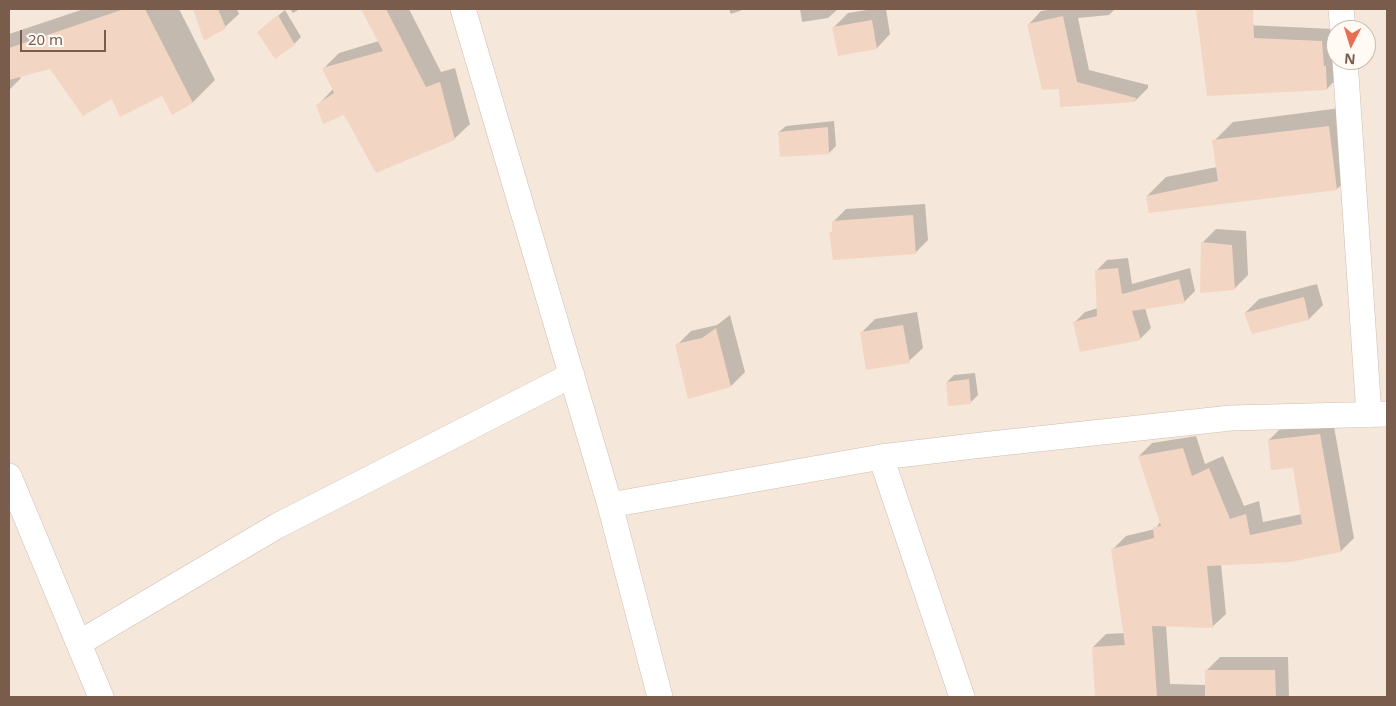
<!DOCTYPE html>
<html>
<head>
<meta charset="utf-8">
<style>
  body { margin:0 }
  #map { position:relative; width:1396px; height:706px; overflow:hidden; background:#fdf6ec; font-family:"Noto Sans",sans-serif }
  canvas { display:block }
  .frame { position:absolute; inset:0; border:10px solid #7a5c4d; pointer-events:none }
  .north { position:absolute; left:1326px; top:20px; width:50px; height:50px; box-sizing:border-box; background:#fffaf3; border:1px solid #cabbb1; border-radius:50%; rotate:185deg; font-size:14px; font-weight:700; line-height:20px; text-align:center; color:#7a5c4d }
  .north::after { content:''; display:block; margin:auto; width:18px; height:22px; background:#e76f51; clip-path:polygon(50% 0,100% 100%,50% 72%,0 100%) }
  .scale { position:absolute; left:20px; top:30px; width:86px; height:22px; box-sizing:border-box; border:2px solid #7a5c4d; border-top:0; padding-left:6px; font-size:15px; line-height:18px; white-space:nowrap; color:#7a5c4d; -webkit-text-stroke:4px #fffaf3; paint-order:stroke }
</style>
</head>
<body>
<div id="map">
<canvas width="1396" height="706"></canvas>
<div class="frame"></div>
<div class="north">N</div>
<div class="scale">20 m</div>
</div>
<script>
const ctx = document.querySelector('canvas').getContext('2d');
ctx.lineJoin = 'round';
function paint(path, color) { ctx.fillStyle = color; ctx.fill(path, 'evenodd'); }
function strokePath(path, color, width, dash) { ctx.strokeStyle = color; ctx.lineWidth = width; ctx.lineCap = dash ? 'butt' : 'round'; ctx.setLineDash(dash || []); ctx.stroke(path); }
paint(new Path2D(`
  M 9,9 L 1387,9 L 1387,697 L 9,697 ZM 1336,30 L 1366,30 L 1366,60 L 1336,60 Z`), '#f5e8da');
paint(new Path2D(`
  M 84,9 L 179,9 L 215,80 L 193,102 L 172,113 L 163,94 L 113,97 L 51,68 L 19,76 L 21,78 L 9,90 L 9,34 Z
  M 195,9 L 237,9 L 239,14 L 225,27 L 205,39 Z
  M 290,9 L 300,9 L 293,13 Z
  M 363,9 L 409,9 L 441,72 L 455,68 L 470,124 L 454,139 L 345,113 L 318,105 L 333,89 L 324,68 L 339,53 L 379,41 Z
  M 729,9 L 745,9 L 731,14 Z
  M 800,9 L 838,9 L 828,18 L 802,22 Z
  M 873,9 L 886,9 L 890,34 L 877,48 L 834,27 L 848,13 Z
  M 1055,9 L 1115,9 L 1109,15 L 1078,18 L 1089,70 L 1148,85 L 1148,88 L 1135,101 L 1060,88 L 1029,24 L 1041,11 Z
  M 1197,9 L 1244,9 L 1246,25 L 1334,29 L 1339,76 L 1327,89 L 1208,95 Z
  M 285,10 L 301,37 L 294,44 L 266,26 Z
  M 1348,107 L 1356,170 L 1337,189 L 1147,196 L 1166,177 L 1217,167 L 1214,141 L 1233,122 Z
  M 834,121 L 836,146 L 829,153 L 779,132 L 786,126 Z
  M 925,204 L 928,240 L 915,253 L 830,233 L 834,230 L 834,221 L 846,209 Z
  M 1216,229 L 1246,231 L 1248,275 L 1234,289 L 1202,243 Z
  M 1128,258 L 1132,284 L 1190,268 L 1195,291 L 1184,302 L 1145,308 L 1151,328 L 1140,339 L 1075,322 L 1085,312 L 1098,308 L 1096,271 L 1107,260 Z
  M 1317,284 L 1323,305 L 1309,319 L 1245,313 L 1259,299 Z
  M 917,312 L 923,348 L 909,361 L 861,333 L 875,319 Z
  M 730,315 L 745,372 L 731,386 L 677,345 L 691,331 L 717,325 Z
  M 975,373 L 978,395 L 971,402 L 949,404 L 947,382 L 954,375 Z
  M 1333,421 L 1354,538 L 1341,551 L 1290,560 L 1221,564 L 1226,614 L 1212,627 L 1166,625 L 1170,684 L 1207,685 L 1207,670 L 1220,657 L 1288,657 L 1289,697 L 1096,697 L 1093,647 L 1106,634 L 1125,633 L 1112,550 L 1126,536 L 1155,529 L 1161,521 L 1139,456 L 1152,443 L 1196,436 L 1205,464 L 1223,456 L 1244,506 L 1259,501 L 1263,522 L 1302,514 L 1294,466 L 1269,440 L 1282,427 Z`), '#0003');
paint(new Path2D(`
  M 124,9 L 145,9 L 193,103 L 172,115 L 162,96 L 120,117 L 112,99 L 83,116 L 50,69 L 9,80 L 9,48 Z
  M 193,9 L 218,9 L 226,28 L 204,41 Z
  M 361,9 L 386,9 L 426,87 L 440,82 L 455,140 L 376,173 L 344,115 L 323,124 L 316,105 L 334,93 L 322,68 L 383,51 Z
  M 1196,9 L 1253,9 L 1254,38 L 1322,41 L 1324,66 L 1326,66 L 1327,90 L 1207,96 Z
  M 278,15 L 295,45 L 275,59 L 257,32 Z
  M 1063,16 L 1077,82 L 1136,98 L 1135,102 L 1060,107 L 1059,89 L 1042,90 L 1027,24 Z
  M 872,20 L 877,49 L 838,56 L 832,27 Z
  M 1329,126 L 1337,190 L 1149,213 L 1146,196 L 1218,181 L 1212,140 Z
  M 828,127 L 829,154 L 780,157 L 778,132 Z
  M 913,215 L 916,254 L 833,260 L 829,233 L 832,232 L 832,221 Z
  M 1201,242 L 1232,245 L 1235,290 L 1200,293 Z
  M 1118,268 L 1122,294 L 1179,279 L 1185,303 L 1132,311 L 1141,340 L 1080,352 L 1073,322 L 1097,316 L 1095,270 Z
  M 1304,297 L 1309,320 L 1252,334 L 1244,313 Z
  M 903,325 L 910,363 L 866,370 L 860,332 Z
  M 716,328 L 731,387 L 688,399 L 675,344 L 702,338 Z
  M 969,379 L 971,404 L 948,406 L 946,382 Z
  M 1320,434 L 1341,552 L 1290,562 L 1207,566 L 1213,628 L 1152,626 L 1157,697 L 1095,697 L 1092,647 L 1125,645 L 1111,549 L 1154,538 L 1153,527 L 1161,526 L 1138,456 L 1183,448 L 1192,476 L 1209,468 L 1230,519 L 1246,514 L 1250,535 L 1302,524 L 1293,468 L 1271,470 L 1268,440 Z
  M 1205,670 L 1275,670 L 1276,697 L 1205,697 Z`), '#f3d5c3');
const street = new Path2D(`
  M 463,9 L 610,505 L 660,697
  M 1341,9 L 1343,30
  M 1345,60 L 1369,415
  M 881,457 L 962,697
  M 9,476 L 101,697
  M 610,505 L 881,457 L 982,445 L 1231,418 L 1387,414
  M 79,643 L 277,526 L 572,375`);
strokePath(street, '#d1beb0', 26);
strokePath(street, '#fff', 25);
</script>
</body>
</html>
